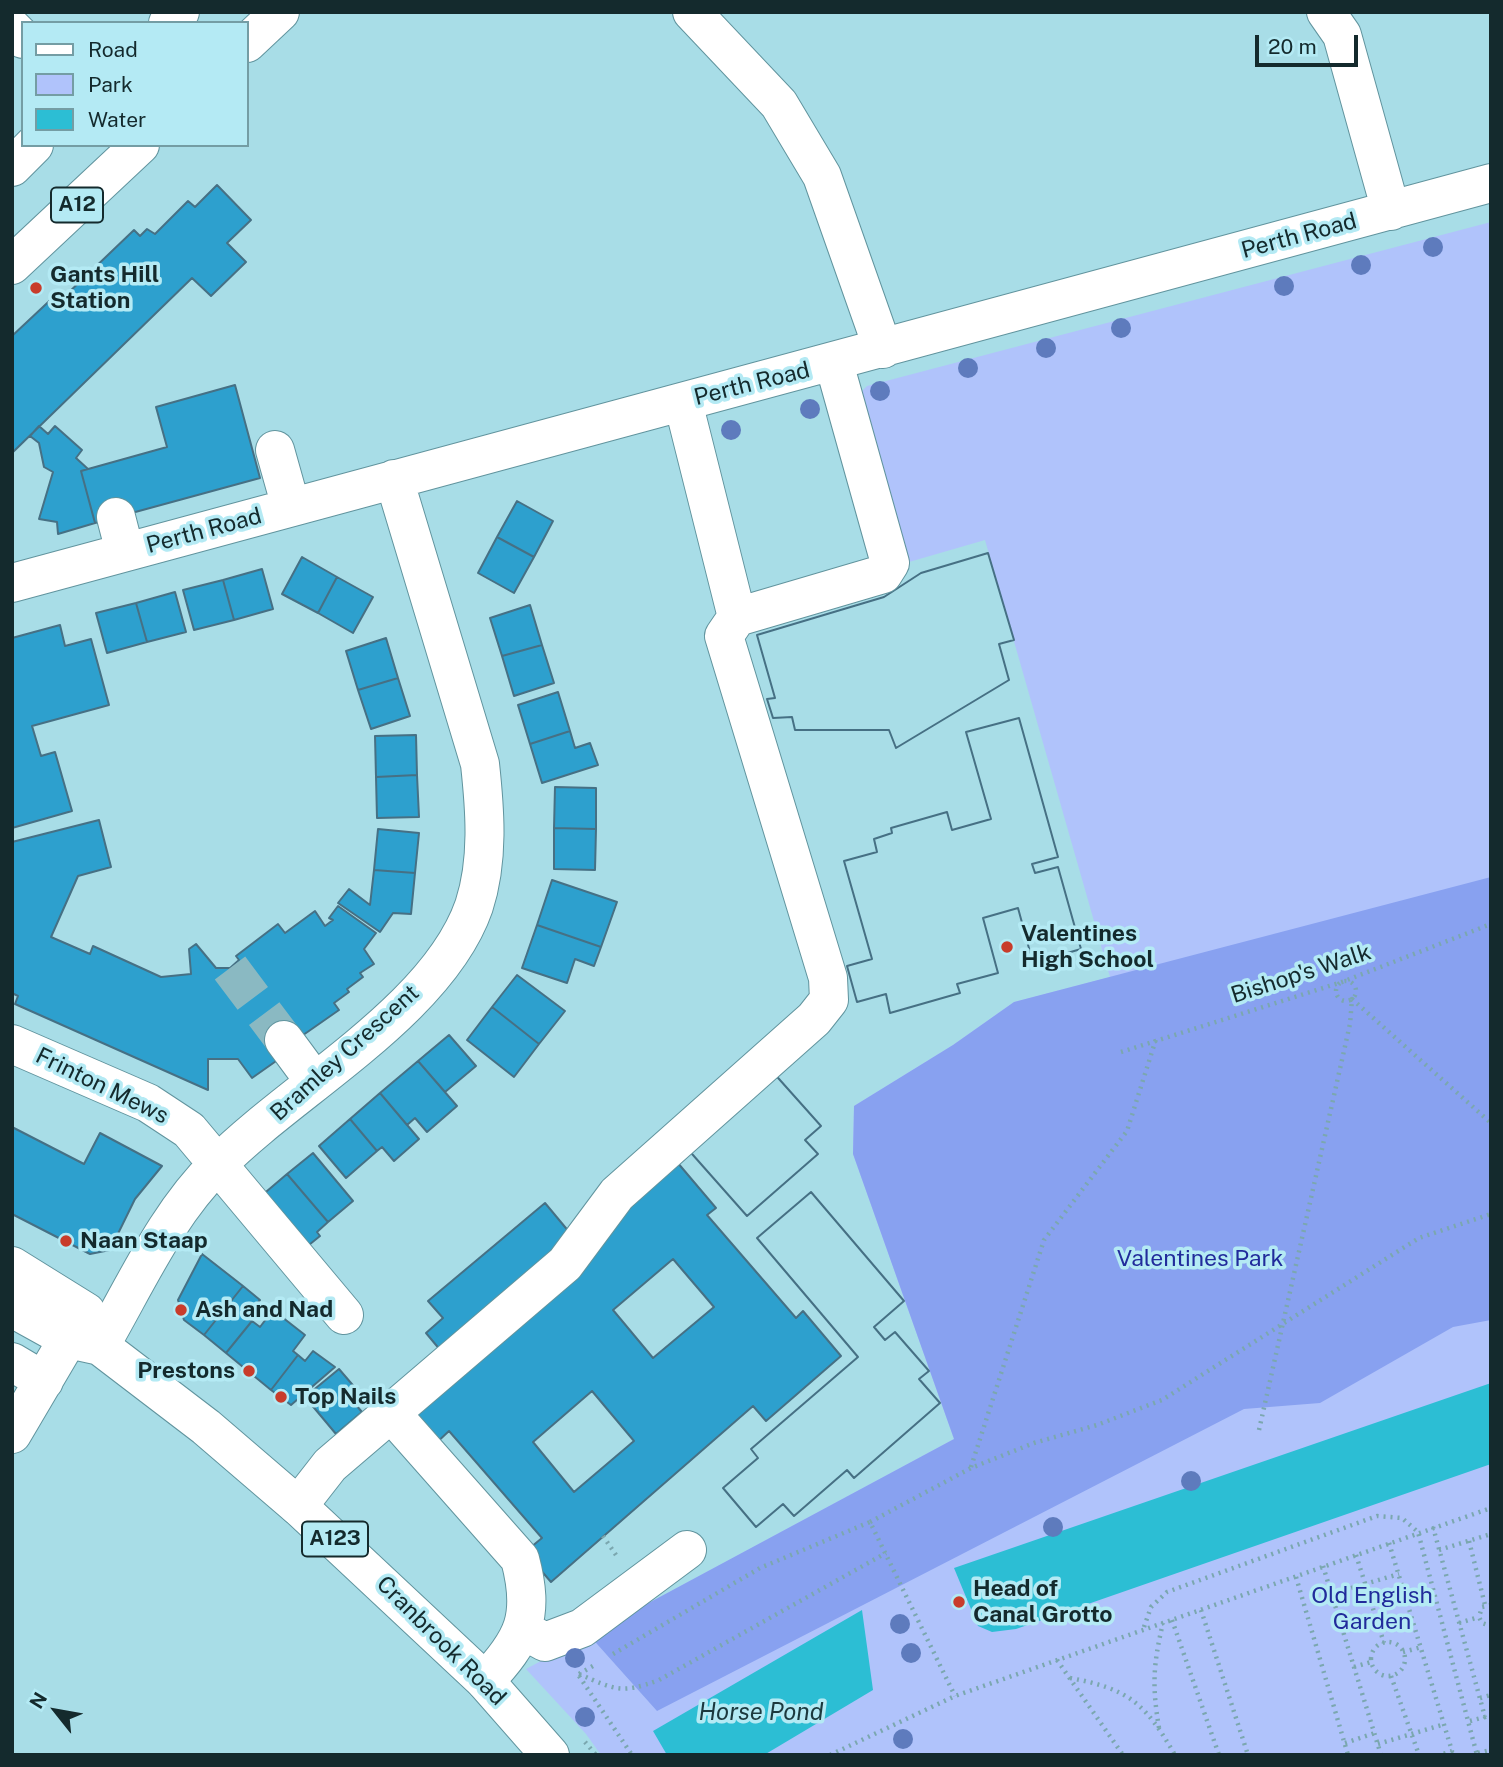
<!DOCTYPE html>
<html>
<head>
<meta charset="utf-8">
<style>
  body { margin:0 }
  #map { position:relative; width:1503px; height:1767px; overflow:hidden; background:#a8dde7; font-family:"Public Sans",sans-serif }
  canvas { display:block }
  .frame { position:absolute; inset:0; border:14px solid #142a2d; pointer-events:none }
  .legend { position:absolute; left:21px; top:21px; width:228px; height:126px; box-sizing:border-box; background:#b4eaf4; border:2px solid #749da4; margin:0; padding:9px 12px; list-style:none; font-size:21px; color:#142a2d }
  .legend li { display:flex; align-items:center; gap:14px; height:35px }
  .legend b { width:35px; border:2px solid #749da4 }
  .north { position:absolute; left:21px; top:1676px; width:70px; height:70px; -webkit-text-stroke:5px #b4eaf4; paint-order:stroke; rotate:301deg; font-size:19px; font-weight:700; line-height:28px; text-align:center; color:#142a2d }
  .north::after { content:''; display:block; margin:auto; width:24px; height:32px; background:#142a2d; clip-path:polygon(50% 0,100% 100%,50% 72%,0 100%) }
  .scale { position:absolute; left:1255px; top:35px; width:103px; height:32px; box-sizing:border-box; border:4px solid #142a2d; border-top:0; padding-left:9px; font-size:21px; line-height:24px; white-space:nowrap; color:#142a2d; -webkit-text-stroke:5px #b4eaf4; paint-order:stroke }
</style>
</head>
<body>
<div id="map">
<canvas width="1503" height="1767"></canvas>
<div class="frame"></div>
<ul class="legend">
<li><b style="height:9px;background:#fff"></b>Road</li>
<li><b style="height:19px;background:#b0c3fb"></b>Park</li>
<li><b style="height:19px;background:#2cbed4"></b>Water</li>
</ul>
<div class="north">N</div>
<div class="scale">20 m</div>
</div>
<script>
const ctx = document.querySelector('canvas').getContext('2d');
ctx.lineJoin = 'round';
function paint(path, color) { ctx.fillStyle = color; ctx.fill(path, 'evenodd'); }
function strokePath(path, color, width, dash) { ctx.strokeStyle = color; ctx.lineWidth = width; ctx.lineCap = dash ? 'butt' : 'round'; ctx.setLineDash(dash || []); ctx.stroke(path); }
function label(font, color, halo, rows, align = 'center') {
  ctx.font = font + ' "Public Sans",sans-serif'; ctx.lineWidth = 7; ctx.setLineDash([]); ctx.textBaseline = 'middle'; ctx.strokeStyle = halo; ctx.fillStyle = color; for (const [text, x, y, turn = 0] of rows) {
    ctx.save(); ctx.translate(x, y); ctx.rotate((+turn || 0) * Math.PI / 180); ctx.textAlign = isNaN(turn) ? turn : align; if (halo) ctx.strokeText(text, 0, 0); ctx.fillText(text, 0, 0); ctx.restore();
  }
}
paint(new Path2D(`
  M 1491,222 L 1491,1755 L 601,1755 L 586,1734 L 526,1669 L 954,1439 L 853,1154 L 854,1106 L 953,1045 L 1014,1002 L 1110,977 L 985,540 L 909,562 L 860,393 L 867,386 Z`), '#b0c3fb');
paint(new Path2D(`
  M 1491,877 L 1491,1320 L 1453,1327 L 1320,1403 L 1244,1409 L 657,1711 L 589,1635 L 954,1439 L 853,1154 L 854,1106 L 953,1045 L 1014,1002 Z`), '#88a1f0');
paint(new Path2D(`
  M 1491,1383 L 1491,1464 L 1016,1629 L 992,1632 L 978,1626 L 954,1568 Z
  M 862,1610 L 873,1690 L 764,1755 L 667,1755 L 653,1731 Z`), '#2cbed4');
const building = new Path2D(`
  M 217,185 L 251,220 L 227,243 L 246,262 L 211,296 L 192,278 L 12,453 L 12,336 L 60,291 L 65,296 L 134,230 L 140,236 L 147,229 L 155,234 L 188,201 L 195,207 Z
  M 235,385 L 260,478 L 95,523 L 81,471 L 167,447 L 156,407 Z
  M 39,426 L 48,434 L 55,426 L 82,450 L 76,458 L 88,469 L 81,471 L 95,523 L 58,534 L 57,522 L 39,519 L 53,472 L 44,467 L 39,443 L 30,436 Z
  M 517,501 L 553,521 L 534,557 L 497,537 Z
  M 497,537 L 534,557 L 514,593 L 478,573 Z
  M 988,553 L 1014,640 L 999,644 L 1009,680 L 896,748 L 889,730 L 795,730 L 792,717 L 773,718 L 767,699 L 775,698 L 757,635 L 884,597 L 921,573 Z
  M 988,553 L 1014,640 L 999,644 L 1009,680 L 896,748 L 889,730 L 795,730 L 792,717 L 773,718 L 767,699 L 775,698 L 757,635 L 884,597 L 921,573 Z
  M 302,557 L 337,577 L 318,613 L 282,594 Z
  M 262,569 L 273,609 L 234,620 L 223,580 Z
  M 337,577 L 373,597 L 353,633 L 318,613 Z
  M 223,580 L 234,620 L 194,630 L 183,590 Z
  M 175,592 L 186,632 L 147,642 L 136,603 Z
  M 136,603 L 147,642 L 107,653 L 96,613 Z
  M 530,605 L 542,645 L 502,656 L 490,618 Z
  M 60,625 L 65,646 L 91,639 L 109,705 L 32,726 L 41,756 L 55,752 L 72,811 L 12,828 L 12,638 Z
  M 386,638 L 398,678 L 358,690 L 346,651 Z
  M 542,645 L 554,683 L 514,696 L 502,656 Z
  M 398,678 L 410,716 L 371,729 L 358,690 Z
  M 558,692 L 570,731 L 530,744 L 518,705 Z
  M 1019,718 L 1058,857 L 1032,864 L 1035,873 L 1058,867 L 1081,949 L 1033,963 L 1018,908 L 983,918 L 998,973 L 957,984 L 960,993 L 890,1013 L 886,994 L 857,1002 L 847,966 L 872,959 L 844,861 L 877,852 L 874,839 L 892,833 L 891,828 L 947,812 L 952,830 L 991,819 L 966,732 Z
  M 1019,718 L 1058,857 L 1032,864 L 1035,873 L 1058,867 L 1081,949 L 1033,963 L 1018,908 L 983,918 L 998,973 L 957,984 L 960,993 L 890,1013 L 886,994 L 857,1002 L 847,966 L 872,959 L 844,861 L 877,852 L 874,839 L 892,833 L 891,828 L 947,812 L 952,830 L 991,819 L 966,732 Z
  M 570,731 L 575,748 L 590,743 L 598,765 L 542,783 L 530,744 Z
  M 416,735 L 417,775 L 376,777 L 375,736 Z
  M 417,775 L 419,817 L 377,818 L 376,777 Z
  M 555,787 L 596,788 L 596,829 L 554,828 Z
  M 99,820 L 111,867 L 78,876 L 51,937 L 90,954 L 93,946 L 161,977 L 191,974 L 189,949 L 196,944 L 216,968 L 230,968 L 239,960 L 236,956 L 278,924 L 285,933 L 315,911 L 325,926 L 333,920 L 329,918 L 338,906 L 376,933 L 364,949 L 374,964 L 360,973 L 363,977 L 347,989 L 349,992 L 334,1003 L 339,1010 L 296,1040 L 279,1059 L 252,1078 L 238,1059 L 208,1059 L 208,1090 L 15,1004 L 18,996 L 12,993 L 12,842 Z
  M 554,828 L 596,829 L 595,870 L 554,869 Z
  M 378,829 L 419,833 L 415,873 L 374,870 Z
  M 374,870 L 415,873 L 411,914 L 393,913 L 380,932 L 338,903 L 349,889 L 370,905 Z
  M 552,880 L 617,902 L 601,947 L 537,925 Z
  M 537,925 L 601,947 L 594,966 L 575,959 L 567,983 L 522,968 Z
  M 517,975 L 565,1011 L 539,1044 L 492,1007 Z
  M 492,1007 L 539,1044 L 514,1077 L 467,1040 Z
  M 449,1035 L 476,1066 L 445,1092 L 418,1061 Z
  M 418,1061 L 457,1106 L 427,1132 L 415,1118 L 407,1125 L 380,1093 Z
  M 771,1070 L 821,1126 L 805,1140 L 818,1154 L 747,1216 L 685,1146 Z
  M 771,1070 L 821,1126 L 805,1140 L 818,1154 L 747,1216 L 685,1146 Z
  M 380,1093 L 419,1139 L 394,1161 L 382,1147 L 377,1151 L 350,1119 Z
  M 350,1119 L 377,1151 L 346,1178 L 319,1146 Z
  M 12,1127 L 84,1164 L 100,1133 L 162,1166 L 135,1199 L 110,1250 L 90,1254 L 12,1214 Z
  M 313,1153 L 353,1201 L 328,1222 L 287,1174 Z
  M 677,1162 L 716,1208 L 707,1215 L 796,1318 L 803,1311 L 841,1356 L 766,1421 L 753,1406 L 551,1582 L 525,1552 L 542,1538 L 449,1431 L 433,1446 L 404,1413 ZM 673,1259 L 714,1307 L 653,1358 L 613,1310 ZM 592,1391 L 634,1441 L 574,1492 L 533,1442 Z
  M 287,1174 L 328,1222 L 317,1232 L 320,1236 L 304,1249 L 260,1197 Z
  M 811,1192 L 904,1301 L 874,1327 L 885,1340 L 895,1332 L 929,1371 L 919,1379 L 940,1403 L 854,1478 L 847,1470 L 794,1516 L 783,1504 L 756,1527 L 723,1488 L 758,1458 L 751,1449 L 858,1357 L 757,1238 Z
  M 811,1192 L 904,1301 L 874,1327 L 885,1340 L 895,1332 L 929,1371 L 919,1379 L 940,1403 L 854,1478 L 847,1470 L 794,1516 L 783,1504 L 756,1527 L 723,1488 L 758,1458 L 751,1449 L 858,1357 L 757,1238 Z
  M 545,1203 L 575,1239 L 441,1351 L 426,1333 L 443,1318 L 428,1301 Z
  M 202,1254 L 243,1286 L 204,1335 L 184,1320 L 178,1300 Z
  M 243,1286 L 260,1300 L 246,1317 L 252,1321 L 226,1353 L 204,1335 Z
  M 273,1310 L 305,1335 L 293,1351 L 298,1355 L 271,1390 L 226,1353 L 252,1321 L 260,1327 Z
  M 313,1351 L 335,1367 L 291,1405 L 271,1390 L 298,1355 L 305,1361 Z
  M 339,1369 L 357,1390 L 349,1397 L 362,1412 L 336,1434 L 305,1397 Z`);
paint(building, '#2da0ce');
strokePath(building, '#467084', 2);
strokePath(new Path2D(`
  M 230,968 L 284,1040`), '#8ab9c2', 38, [38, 19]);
const minor = new Path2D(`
  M 692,12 L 779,104 L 822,176 L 883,349
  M 1326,12 L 1342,35 L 1391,211
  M 12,28 L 23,39
  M 683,402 L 737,617 L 883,574 L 890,563 L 834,363
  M 275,450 L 291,507
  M 116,517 L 125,552
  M 12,583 L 1491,183
  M 284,1040 L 315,1082
  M 12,1044 L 148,1103 L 189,1130 L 344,1315
  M 100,1346 C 136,1284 166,1215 218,1164 C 293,1088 438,1010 474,906 C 489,860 485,810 480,764 L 394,479
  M 12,1362 L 44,1381
  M 391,1413 L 520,1559 C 535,1616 524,1640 485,1681
  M 12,1434 L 68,1339
  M 298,1506 L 330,1465 L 565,1264 L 617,1194 L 814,1019 L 829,1000 L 828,978 L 724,636 L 737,617
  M 523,1630 L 545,1642 L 582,1628 L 687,1550`);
const major = new Path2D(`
  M 12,1266 L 86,1312 L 100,1346
  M 12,1308 L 68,1339 L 100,1346 L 206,1427 L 298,1506 L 485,1681 L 550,1755`);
const highway = new Path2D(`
  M 168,23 L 180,12
  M 247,43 L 280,12
  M 12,167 L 34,145
  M 12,265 L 140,145`);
strokePath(minor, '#61949e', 40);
strokePath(major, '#61949e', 40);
strokePath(highway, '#61949e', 40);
strokePath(new Path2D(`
  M1336 991a10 10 0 1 1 20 0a10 10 0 1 1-20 0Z
  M 1121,1052 L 1342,982 L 1491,924
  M 1259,1430 L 1350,1024 L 1352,999 L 1491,1123
  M 971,1467 L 1044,1240 L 1127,1131 L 1156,1039
  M 870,1522 L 971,1468 L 1034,1443 L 1097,1425 L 1162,1400 L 1419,1238 L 1491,1214
  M 1433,1527 L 1485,1717 L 1491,1715
  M 603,1536 L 618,1558
  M 1469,1541 L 1485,1605
  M 1389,1543 L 1452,1751 L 1440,1755
  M 1439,1550 L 1491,1534
  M 1356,1555 L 1384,1643
  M 1323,1566 L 1381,1755
  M 1296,1577 L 1348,1755
  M 1331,1594 L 1399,1574
  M 1491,1605 L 1482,1607 L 1479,1617 L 1482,1623 L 1491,1626
  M 1201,1610 L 1248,1755
  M 1172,1620 L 1219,1755
  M 1459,1623 L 1479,1617
  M 1144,1627 L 1151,1607 L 1167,1592 L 1377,1516 L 1402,1518 L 1418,1532 L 1477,1755
  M1371 1659a17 17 0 1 1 34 0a17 17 0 1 1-34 0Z
  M 1403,1652 L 1422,1647
  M 613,1654 L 760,1568 L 870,1522 L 955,1696
  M 1057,1660 L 1123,1755
  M 1354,1667 L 1371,1662
  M 579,1674 L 593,1666
  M 579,1674 C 616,1690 621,1694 659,1680 L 886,1553
  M 579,1676 L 632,1755
  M 1391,1676 L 1419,1755
  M 1070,1678 C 1129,1689 1145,1703 1175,1755
  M 1480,1698 L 1491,1695
  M 1470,1721 L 1485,1717
  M 1159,1728 C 1152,1686 1153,1665 1163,1623
  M 585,1742 L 596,1755
  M 1345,1743 L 1375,1733
  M 1378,1744 L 1445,1724
  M 1478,1753 L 1491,1750
  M 830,1755 L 955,1696 L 1491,1508`), '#7ba7af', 4.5, [2, 5]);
strokePath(minor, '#fff', 38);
strokePath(major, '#fff', 38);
strokePath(highway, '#fff', 38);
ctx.fillStyle = '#5e7bbd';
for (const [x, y] of [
  [1433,247],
  [1361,265],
  [1284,286],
  [1121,328],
  [1046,348],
  [968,368],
  [880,391],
  [810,409],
  [731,430],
  [1191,1481],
  [1053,1527],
  [900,1624],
  [911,1653],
  [575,1658],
  [585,1717],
  [903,1739]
]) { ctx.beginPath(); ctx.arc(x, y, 10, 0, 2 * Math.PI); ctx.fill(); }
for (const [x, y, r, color] of [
  [36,288,7,"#c83c2b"],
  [1007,947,7,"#c83c2b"],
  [66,1241,7,"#c83c2b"],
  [181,1310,7,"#c83c2b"],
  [249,1371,7,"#c83c2b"],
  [281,1397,7,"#c83c2b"],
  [959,1602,7,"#c83c2b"]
]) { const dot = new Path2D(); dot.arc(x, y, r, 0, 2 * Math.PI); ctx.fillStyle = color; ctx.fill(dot); strokePath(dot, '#b4eaf4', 2.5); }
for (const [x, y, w] of [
  [77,205,52],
  [335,1539,66]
]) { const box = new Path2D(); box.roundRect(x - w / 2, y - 17.5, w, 35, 5); ctx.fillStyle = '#b4eaf4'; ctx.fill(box); strokePath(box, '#142a2d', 2); }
label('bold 21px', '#142a2d', null, [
  ["A12",77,205],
  ["A123",335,1539]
]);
label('23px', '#142a2d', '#b4eaf4', [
  ["Perth Road",1299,236,-15],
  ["Perth Road",752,384,-14],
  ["Perth Road",204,531,-15],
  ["Bishop's Walk",1301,974,-18],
  ["Bramley Crescent",345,1053,-42],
  ["Frinton Mews",102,1086,26],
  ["Cranbrook Road",441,1641,45]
]);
label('bold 23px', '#142a2d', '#b4eaf4', [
  ["Gants Hill",50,275],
  ["Station",50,301],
  ["Valentines",1021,934],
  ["High School",1021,960],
  ["Naan Staap",80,1241],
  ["Ash and Nad",195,1310],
  ["Prestons",235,1371,"right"],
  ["Top Nails",295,1397],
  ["Head of",973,1589],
  ["Canal Grotto",973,1615]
], 'left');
label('23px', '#212b9b', '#b4eaf4', [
  ["Valentines Park",1200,1259],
  ["Old English",1372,1596],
  ["Garden",1372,1622]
]);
label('italic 24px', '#1c393e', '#b4eaf4', [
  ["Horse Pond",761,1713]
]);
</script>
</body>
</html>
